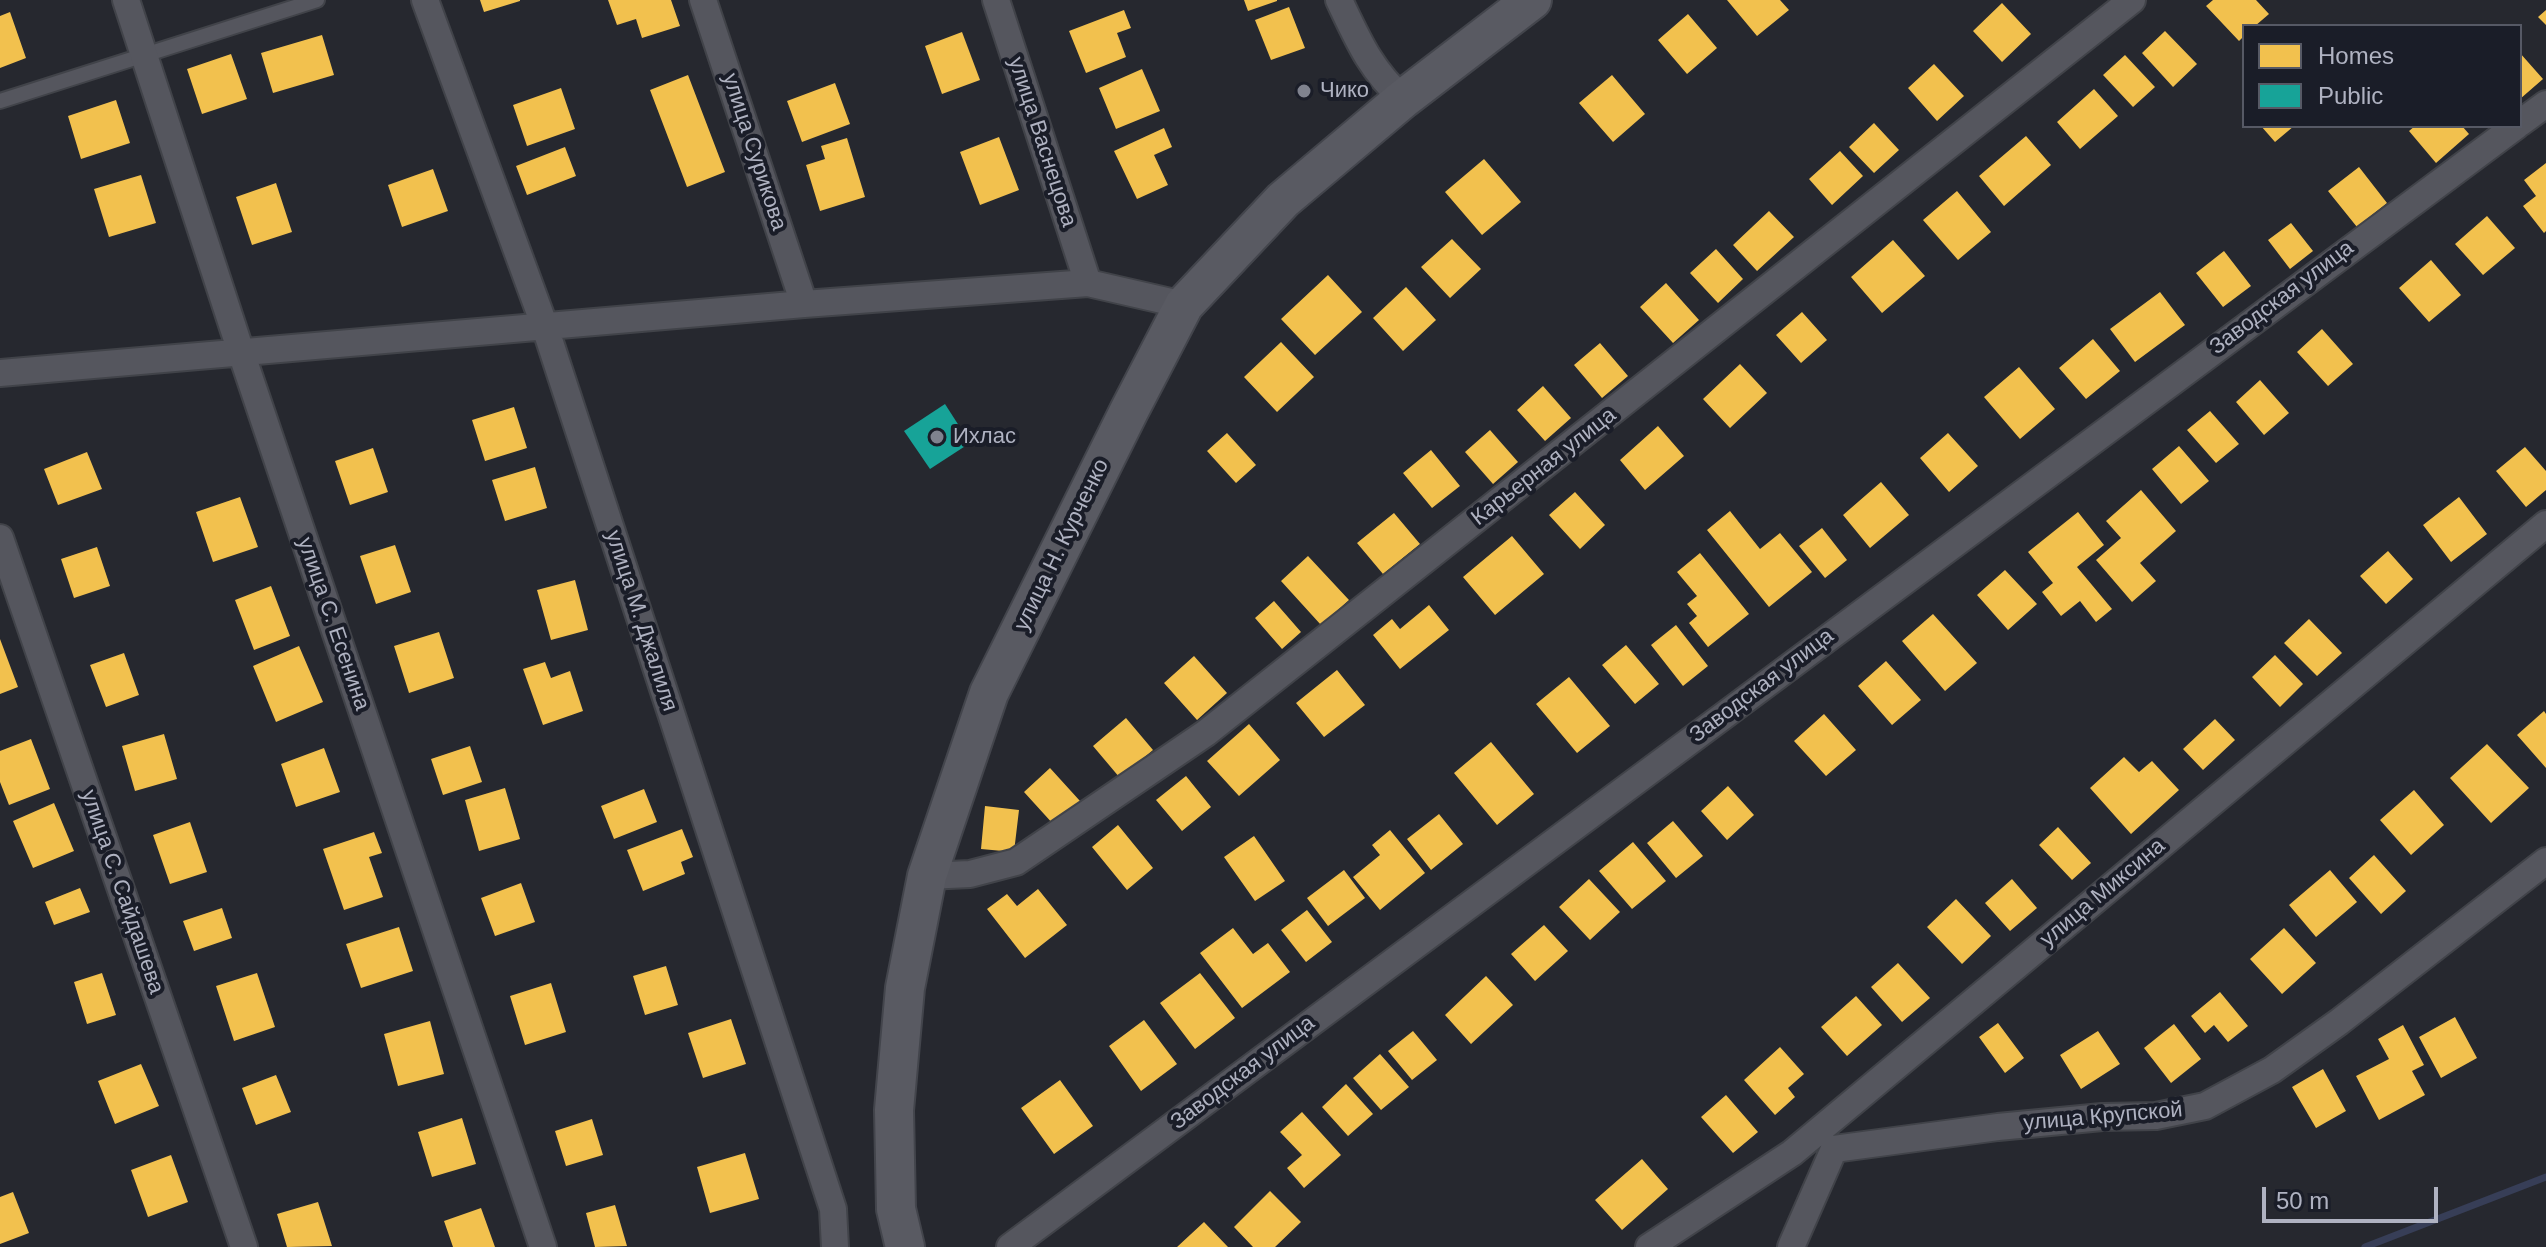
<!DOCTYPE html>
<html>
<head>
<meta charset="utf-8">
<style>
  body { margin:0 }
  #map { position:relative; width:2546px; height:1247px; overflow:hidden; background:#26282f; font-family:Arial,sans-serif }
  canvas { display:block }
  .legend { position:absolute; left:2242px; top:24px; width:280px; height:104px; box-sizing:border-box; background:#1a1d28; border:2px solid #565965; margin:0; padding:10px 14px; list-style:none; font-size:24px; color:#afb2c1 }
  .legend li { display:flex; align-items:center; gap:16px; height:40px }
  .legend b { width:40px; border:2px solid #565965 }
  .scale { position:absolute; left:2262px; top:1187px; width:176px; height:36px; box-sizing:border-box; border:4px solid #afb2c1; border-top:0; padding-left:10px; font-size:24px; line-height:28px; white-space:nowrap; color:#afb2c1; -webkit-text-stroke:6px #1a1d28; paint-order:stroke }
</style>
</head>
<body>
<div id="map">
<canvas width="2546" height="1247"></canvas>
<ul class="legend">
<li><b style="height:22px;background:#f2c14e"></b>Homes</li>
<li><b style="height:22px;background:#17a398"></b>Public</li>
</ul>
<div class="scale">50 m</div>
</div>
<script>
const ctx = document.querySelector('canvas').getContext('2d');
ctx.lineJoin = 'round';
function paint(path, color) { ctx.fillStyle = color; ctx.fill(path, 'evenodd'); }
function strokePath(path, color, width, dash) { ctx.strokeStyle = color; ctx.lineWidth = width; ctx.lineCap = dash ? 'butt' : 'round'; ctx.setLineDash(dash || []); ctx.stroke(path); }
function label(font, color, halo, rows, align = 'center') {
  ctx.font = font + ' Arial,sans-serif'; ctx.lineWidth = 8; ctx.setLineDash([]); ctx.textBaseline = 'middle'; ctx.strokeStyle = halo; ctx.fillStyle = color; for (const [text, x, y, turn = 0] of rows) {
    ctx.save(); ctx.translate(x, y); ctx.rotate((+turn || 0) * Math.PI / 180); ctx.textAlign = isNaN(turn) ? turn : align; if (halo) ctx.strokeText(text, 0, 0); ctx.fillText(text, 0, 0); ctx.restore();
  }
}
paint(new Path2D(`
  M 480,0 L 520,0 L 520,1 L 484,12 Z
  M 608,0 L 671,0 L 680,26 L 642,38 L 636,19 L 617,25 Z
  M 1244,0 L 1277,0 L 1277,1 L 1248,11 Z
  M 1727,0 L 1780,0 L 1789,10 L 1757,36 Z
  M 2213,0 L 2256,0 L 2269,14 L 2255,26 L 2244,26 L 2244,36 L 2239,41 L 2206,6 Z
  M 2002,3 L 2031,34 L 2002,62 L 1973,31 Z
  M 1289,7 L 1305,48 L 1271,60 L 1255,20 Z
  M 1124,10 L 1131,28 L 1117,33 L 1126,57 L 1086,73 L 1069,31 Z
  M 2546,10 L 2546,25 L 2538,17 Z
  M 10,12 L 26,58 L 0,68 L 0,16 Z
  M 1688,14 L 1717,48 L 1687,74 L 1658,40 Z
  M 2165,31 L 2197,64 L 2173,87 L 2142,53 Z
  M 962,32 L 980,80 L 942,94 L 925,46 Z
  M 322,35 L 334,75 L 273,93 L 261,53 Z
  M 2520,53 L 2543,79 L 2520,99 Z
  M 231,54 L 247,99 L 202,114 L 187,69 Z
  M 2125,55 L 2155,87 L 2133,107 L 2103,75 Z
  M 1934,64 L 1964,96 L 1937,121 L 1908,88 Z
  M 1142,69 L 1160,111 L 1116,129 L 1099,88 Z
  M 688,75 L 725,172 L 687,187 L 650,90 Z
  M 1612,75 L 1645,114 L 1613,142 L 1579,103 Z
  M 835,83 L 850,124 L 802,142 L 787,101 Z
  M 561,88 L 575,129 L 527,146 L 513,105 Z
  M 2094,89 L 2118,116 L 2080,149 L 2057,122 Z
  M 116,100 L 130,143 L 81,159 L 68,116 Z
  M 1874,123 L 1899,150 L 1874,173 L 1849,147 Z
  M 2261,126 L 2294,126 L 2275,142 Z
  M 2415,126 L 2462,126 L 2469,134 L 2436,163 L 2409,131 Z
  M 1164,128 L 1172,147 L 1154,155 L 1168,185 L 1137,199 L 1114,151 Z
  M 2026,136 L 2051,165 L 2004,206 L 1979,176 Z
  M 999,137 L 1019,190 L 980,205 L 960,152 Z
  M 847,138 L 865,197 L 820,211 L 806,165 L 825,159 L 821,146 Z
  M 565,147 L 576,176 L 527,195 L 516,166 Z
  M 1840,151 L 1863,176 L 1832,205 L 1809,179 Z
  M 1484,159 L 1521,202 L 1482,235 L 1445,192 Z
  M 2546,163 L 2546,231 L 2544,233 L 2523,206 L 2536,196 L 2524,180 Z
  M 2359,167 L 2387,203 L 2357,227 L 2328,191 Z
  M 433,169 L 448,211 L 402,227 L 388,185 Z
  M 141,175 L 156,223 L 109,237 L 94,189 Z
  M 276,183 L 292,232 L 252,245 L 236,197 Z
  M 1957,191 L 1991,232 L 1958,260 L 1923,220 Z
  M 1769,211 L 1794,237 L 1757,271 L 1733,245 Z
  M 2487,216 L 2515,248 L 2483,275 L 2455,244 Z
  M 2291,223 L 2313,251 L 2290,269 L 2268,240 Z
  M 1452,239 L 1481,269 L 1450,298 L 1421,267 Z
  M 1893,240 L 1925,276 L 1882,313 L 1851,277 Z
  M 1716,249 L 1743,279 L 1718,303 L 1690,273 Z
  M 2224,251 L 2251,286 L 2223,307 L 2196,273 Z
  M 2431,260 L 2461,295 L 2429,322 L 2399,288 Z
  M 1328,275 L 1362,312 L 1315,355 L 1281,319 Z
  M 1666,283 L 1699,320 L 1673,343 L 1640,307 Z
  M 1406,287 L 1436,320 L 1403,351 L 1373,318 Z
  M 2160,292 L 2185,325 L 2135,362 L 2110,329 Z
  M 1802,312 L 1827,340 L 1801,363 L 1776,335 Z
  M 2322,329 L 2353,364 L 2328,386 L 2297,352 Z
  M 2093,339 L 2120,371 L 2086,399 L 2059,368 Z
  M 1281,342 L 1314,377 L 1277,412 L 1244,377 Z
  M 1600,343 L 1628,376 L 1602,398 L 1574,365 Z
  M 1740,364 L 1767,393 L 1730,428 L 1703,399 Z
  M 2019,367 L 2055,409 L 2020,439 L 1984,397 Z
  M 2260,380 L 2289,413 L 2264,435 L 2236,402 Z
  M 1543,386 L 1571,418 L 1545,441 L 1517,410 Z
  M 514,407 L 527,448 L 485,461 L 472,420 Z
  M 2210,411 L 2239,444 L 2216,463 L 2187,430 Z
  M 1658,426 L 1684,456 L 1645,490 L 1620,460 Z
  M 1490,430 L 1518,462 L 1493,484 L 1465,452 Z
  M 1227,433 L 1256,465 L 1236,483 L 1207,451 Z
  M 1948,433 L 1978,466 L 1949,492 L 1920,458 Z
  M 2179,446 L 2209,481 L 2181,504 L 2152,469 Z
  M 2525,447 L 2546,471 L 2546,490 L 2526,507 L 2496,471 Z
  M 373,448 L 388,492 L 350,505 L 335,461 Z
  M 1431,450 L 1460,486 L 1432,508 L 1403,473 Z
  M 87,452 L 102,489 L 58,505 L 44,469 Z
  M 535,467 L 547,508 L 505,521 L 492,480 Z
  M 1881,482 L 1909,515 L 1870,548 L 1843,515 Z
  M 2141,490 L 2176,531 L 2140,563 L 2156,581 L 2132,602 L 2096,560 L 2121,538 L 2106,521 Z
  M 1575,492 L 1605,525 L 1580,549 L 1549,515 Z
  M 240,497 L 258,547 L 213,562 L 196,512 Z
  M 2459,497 L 2487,534 L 2451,562 L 2423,525 Z
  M 1730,511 L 1760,549 L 1780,533 L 1812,572 L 1769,607 L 1707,530 Z
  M 2078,512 L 2104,545 L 2077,567 L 2112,609 L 2096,622 L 2080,601 L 2061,616 L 2042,592 L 2053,583 L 2028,552 Z
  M 1394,513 L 1420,544 L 1383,574 L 1357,543 Z
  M 1822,528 L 1847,560 L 1825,578 L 1799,546 Z
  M 1512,536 L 1544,574 L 1495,615 L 1463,577 Z
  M 395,545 L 411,592 L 376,604 L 360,556 Z
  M 97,547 L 110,586 L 74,598 L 61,559 Z
  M 2388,551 L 2413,579 L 2386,604 L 2360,576 Z
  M 1700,553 L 1749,614 L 1708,647 L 1689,623 L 1697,616 L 1687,604 L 1697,596 L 1677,572 Z
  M 1308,556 L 1349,600 L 1321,625 L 1281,581 Z
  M 2005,570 L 2037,604 L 2008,630 L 1977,595 Z
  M 575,580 L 588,630 L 551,640 L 537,590 Z
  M 271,586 L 290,636 L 254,650 L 235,600 Z
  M 1274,601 L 1301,632 L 1282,649 L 1255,618 Z
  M 1429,605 L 1449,630 L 1400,669 L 1373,635 L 1392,619 L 1400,629 Z
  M 1933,614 L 1977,663 L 1945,691 L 1902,641 Z
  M 2309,619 L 2342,653 L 2317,676 L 2284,643 Z
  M 1676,625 L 1708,666 L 1683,686 L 1651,645 Z
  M 439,632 L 454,678 L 409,693 L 394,646 Z
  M 0,639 L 18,687 L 0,694 Z
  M 1626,645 L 1659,684 L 1635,704 L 1602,665 Z
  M 299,646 L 323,702 L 276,722 L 253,666 Z
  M 124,653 L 139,695 L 106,707 L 90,665 Z
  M 2275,655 L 2303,684 L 2280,707 L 2252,677 Z
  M 1194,656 L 1227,693 L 1197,720 L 1164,683 Z
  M 1886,661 L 1921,700 L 1892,725 L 1858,686 Z
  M 545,662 L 551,678 L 570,671 L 583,711 L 543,725 L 523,669 Z
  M 1337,670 L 1365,705 L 1324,737 L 1296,703 Z
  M 1569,677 L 1610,726 L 1577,753 L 1536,704 Z
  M 2544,711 L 2546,714 L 2546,768 L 2517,735 Z
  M 1824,714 L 1856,750 L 1826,776 L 1794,741 Z
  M 1126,718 L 1153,750 L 1120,778 L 1093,746 Z
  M 2215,719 L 2235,740 L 2203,770 L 2183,749 Z
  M 1249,724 L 1280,760 L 1239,796 L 1207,761 Z
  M 164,734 L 177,779 L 135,791 L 122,746 Z
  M 31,739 L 50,789 L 9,805 L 0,782 L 0,751 Z
  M 1491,742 L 1534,794 L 1497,825 L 1454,773 Z
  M 2487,744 L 2529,788 L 2491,823 L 2450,778 Z
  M 470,746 L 482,782 L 443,795 L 431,759 Z
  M 324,748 L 340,792 L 296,807 L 281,764 Z
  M 2124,757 L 2139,772 L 2152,761 L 2179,790 L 2131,834 L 2090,788 Z
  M 1050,768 L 1080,801 L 1054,825 L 1024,792 Z
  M 1186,776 L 1211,807 L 1182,831 L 1156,800 Z
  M 1728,786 L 1754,815 L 1727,840 L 1701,811 Z
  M 505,788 L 520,839 L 479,851 L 465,800 Z
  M 644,789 L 657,822 L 614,839 L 601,806 Z
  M 2414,790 L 2444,825 L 2411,855 L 2380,820 Z
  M 54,803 L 74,851 L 33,868 L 13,821 Z
  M 985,806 L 1019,810 L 1014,852 L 981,849 Z
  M 1439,814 L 1463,844 L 1431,870 L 1407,839 Z
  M 1673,821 L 1703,856 L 1676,878 L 1647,843 Z
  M 190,822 L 207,872 L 170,884 L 153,835 Z
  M 1118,825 L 1153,868 L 1127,890 L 1092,847 Z
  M 2058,827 L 2091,863 L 2072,880 L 2039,845 Z
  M 682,829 L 693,857 L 681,862 L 685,874 L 643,891 L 627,850 Z
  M 1390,830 L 1425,873 L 1380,910 L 1353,877 L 1380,855 L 1372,845 Z
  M 374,832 L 382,853 L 369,857 L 383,897 L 344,910 L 323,849 Z
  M 1254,836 L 1285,881 L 1255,901 L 1224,857 Z
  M 1633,842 L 1666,881 L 1632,909 L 1599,871 Z
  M 2374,855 L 2406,891 L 2381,914 L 2349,878 Z
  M 1344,870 L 1365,898 L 1328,926 L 1307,898 Z
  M 2330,870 L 2357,902 L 2316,937 L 2289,905 Z
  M 1589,879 L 1620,912 L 1590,940 L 1559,907 Z
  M 2012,879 L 2037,908 L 2010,931 L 1985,903 Z
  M 521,883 L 535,922 L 495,936 L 481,898 Z
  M 80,888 L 90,912 L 54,925 L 45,902 Z
  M 1038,889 L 1067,925 L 1025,958 L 987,909 L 1007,894 L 1017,906 Z
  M 1956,899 L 1991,936 L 1962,964 L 1927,927 Z
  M 222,908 L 232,938 L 194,951 L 183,921 Z
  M 1307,910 L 1332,942 L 1306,962 L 1281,930 Z
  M 1544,925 L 1568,951 L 1535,981 L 1511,954 Z
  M 399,927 L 413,971 L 361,988 L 346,944 Z
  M 1233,928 L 1253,954 L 1268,943 L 1290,972 L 1242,1008 L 1200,953 Z
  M 2284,928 L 2316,963 L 2282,994 L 2250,959 Z
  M 1898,963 L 1930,998 L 1902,1022 L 1871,987 Z
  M 666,966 L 678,1005 L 645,1015 L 633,976 Z
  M 102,973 L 116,1015 L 87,1024 L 74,982 Z
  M 257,973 L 275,1027 L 234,1041 L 216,986 Z
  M 1200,973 L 1235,1018 L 1195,1049 L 1160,1003 Z
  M 1486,976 L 1513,1005 L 1471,1044 L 1445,1015 Z
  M 551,983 L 566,1032 L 525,1045 L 510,996 Z
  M 2220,992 L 2248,1026 L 2228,1042 L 2214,1025 L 2205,1033 L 2191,1016 Z
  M 1856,996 L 1882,1025 L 1847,1056 L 1821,1027 Z
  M 2455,1017 L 2477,1058 L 2441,1078 L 2419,1037 Z
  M 731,1019 L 746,1064 L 703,1078 L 688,1033 Z
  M 1144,1020 L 1177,1064 L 1141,1091 L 1109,1046 Z
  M 430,1021 L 444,1074 L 398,1086 L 384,1034 Z
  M 1998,1023 L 2024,1058 L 2005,1073 L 1979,1037 Z
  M 2174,1024 L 2201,1059 L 2171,1083 L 2144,1048 Z
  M 2403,1025 L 2424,1065 L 2412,1071 L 2425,1095 L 2379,1120 L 2356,1076 L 2389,1059 L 2378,1039 Z
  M 1413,1031 L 1437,1060 L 1412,1080 L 1388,1051 Z
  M 2098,1031 L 2120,1064 L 2081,1089 L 2060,1055 Z
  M 1780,1047 L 1804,1074 L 1788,1088 L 1795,1097 L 1775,1115 L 1744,1080 Z
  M 1380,1054 L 1409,1087 L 1381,1110 L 1353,1078 Z
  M 141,1064 L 159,1106 L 115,1124 L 98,1081 Z
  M 2323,1069 L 2346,1111 L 2316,1128 L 2292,1087 Z
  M 276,1075 L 291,1112 L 256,1125 L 242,1088 Z
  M 1060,1080 L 1093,1126 L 1054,1154 L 1021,1108 Z
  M 1346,1084 L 1373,1114 L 1348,1136 L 1322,1107 Z
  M 1726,1095 L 1758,1132 L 1733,1153 L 1701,1117 Z
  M 1302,1112 L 1341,1155 L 1304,1188 L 1287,1168 L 1302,1155 L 1280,1132 Z
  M 462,1118 L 476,1164 L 432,1177 L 418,1132 Z
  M 592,1119 L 603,1155 L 566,1166 L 555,1131 Z
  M 745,1153 L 759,1199 L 710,1213 L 697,1167 Z
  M 171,1155 L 188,1202 L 148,1217 L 131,1170 Z
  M 1642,1159 L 1668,1189 L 1622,1230 L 1595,1200 Z
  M 1270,1191 L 1301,1222 L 1275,1247 L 1253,1247 L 1234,1227 Z
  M 13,1192 L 29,1233 L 0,1244 L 0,1197 Z
  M 318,1202 L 332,1246 L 287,1247 L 277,1214 Z
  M 615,1205 L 627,1246 L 595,1247 L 586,1213 Z
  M 481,1208 L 495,1247 L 453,1247 L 444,1221 Z
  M 1204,1222 L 1228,1247 L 1177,1247 Z`), '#f2c14e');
paint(new Path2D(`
  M 945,404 L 970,443 L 930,469 L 904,431 Z`), '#17a398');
strokePath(new Path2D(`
  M 2365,1247 L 2546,1177`), '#373e57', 7);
const lane = new Path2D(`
  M 0,101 L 317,0`);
const street = new Path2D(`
  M 126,0 L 241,352 L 543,1247
  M 425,0 L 545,327 L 833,1209 L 835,1247
  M 703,0 L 804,304
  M 996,0 L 1088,283
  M 1339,0 C 1358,40 1370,69 1403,99
  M 2520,123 L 2546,104
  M 0,373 L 804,304 L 1088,283 L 1184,305
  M 0,538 L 244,1247
  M 927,876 L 970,874 L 1016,862 L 1206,733 L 2132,0
  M 1010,1247 L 2516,126
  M 1649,1247 L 1792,1153 L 2546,524
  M 1791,1247 L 1834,1149 L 1998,1127 L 2102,1117 L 2156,1116 L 2205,1106 L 2272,1070 L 2339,1022 L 2546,861`);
const secondary = new Path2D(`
  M 905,1247 L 896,1209 L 894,1110 L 905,988 L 927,876 L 989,693 L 1129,411 L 1184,305 L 1283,200 L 1403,99 L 1532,0`);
strokePath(lane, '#414349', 18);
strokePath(street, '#414349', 30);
strokePath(secondary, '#43454c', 42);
strokePath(lane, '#55565e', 14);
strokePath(street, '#55565e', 26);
strokePath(secondary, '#595a62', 38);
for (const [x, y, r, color] of [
  [1304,91,8,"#7f828e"],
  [937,437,8,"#7f828e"]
]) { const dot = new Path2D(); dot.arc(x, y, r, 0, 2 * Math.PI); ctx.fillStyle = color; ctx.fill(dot); strokePath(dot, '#1a1d28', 3); }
label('22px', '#afb2c1', '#1a1d28', [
  ["Чико",1320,91],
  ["Ихлас",953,437]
], 'left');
label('22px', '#afb2c1', '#1a1d28', [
  ["улица Васнецова",1042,142,72],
  ["улица Сурикова",754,152,72],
  ["Заводская улица",2282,298,-37],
  ["Карьерная улица",1544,467,-38],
  ["улица Н. Курченко",1062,545,-64],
  ["улица М. Джалиля",641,621,72],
  ["улица С. Есенина",333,624,71],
  ["Заводская улица",1762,686,-37],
  ["улица С. Сайдашева",122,892,71],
  ["улица Миксина",2103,893,-40],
  ["Заводская улица",1243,1073,-37],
  ["улица Крупской",2103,1117,-5]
]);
</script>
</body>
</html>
